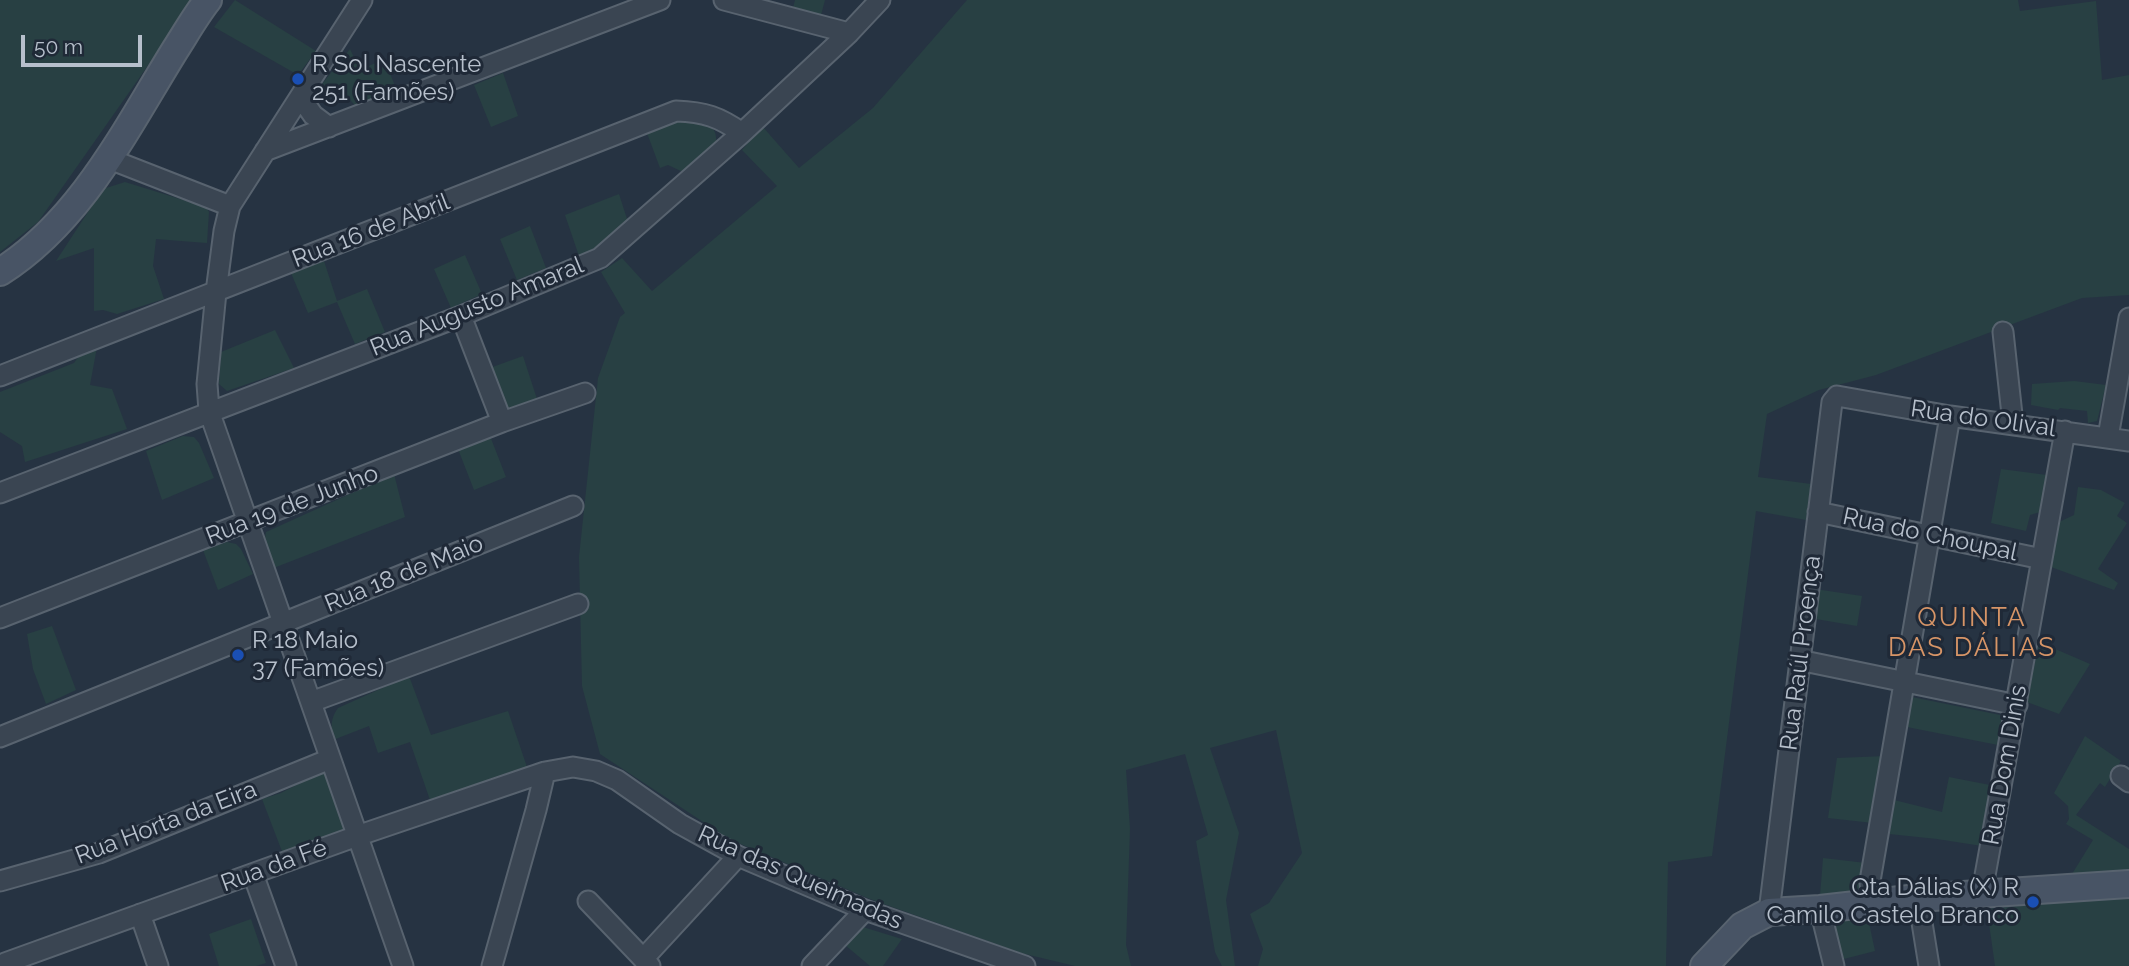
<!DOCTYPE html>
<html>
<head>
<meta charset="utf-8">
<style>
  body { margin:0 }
  #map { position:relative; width:2129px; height:966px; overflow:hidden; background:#263342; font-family:Raleway,sans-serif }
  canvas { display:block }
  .scale { position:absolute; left:21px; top:35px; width:121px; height:32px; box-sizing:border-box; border:4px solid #b7c0cc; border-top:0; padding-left:9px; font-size:21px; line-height:24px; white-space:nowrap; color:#b7c0cc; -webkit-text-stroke:5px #1f2937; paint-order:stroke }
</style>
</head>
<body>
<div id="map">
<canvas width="2129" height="966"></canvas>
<div class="scale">50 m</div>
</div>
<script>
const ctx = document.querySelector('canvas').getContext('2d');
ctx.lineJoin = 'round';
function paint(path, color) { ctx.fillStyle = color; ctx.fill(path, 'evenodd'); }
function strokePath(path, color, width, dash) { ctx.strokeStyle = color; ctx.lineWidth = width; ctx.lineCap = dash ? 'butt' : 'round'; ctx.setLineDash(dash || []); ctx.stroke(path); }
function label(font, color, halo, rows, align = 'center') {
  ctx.font = font + ' Raleway,sans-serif'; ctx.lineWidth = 6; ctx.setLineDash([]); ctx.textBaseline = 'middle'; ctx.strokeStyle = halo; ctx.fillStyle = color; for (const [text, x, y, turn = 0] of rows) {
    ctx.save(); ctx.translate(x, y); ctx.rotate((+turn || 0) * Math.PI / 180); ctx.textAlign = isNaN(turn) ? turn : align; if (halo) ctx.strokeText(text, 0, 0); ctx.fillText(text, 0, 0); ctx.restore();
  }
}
paint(new Path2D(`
  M 0,0 L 194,0 L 38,222 L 0,252 Z
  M 235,0 L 316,51 L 298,75 L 214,27 Z
  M 795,0 L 825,0 L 821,15 L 793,8 Z
  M 967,0 L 2018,0 L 2020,11 L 2096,1 L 2102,80 L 2129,75 L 2129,295 L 2082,298 L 1876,375 L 1819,390 L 1767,414 L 1758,477 L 1811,484 L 1806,520 L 1756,511 L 1712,856 L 1668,862 L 1666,966 L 1258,966 L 1263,949 L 1250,914 L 1269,903 L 1302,853 L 1276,730 L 1210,748 L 1239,833 L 1226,900 L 1235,966 L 1222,966 L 1215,952 L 1196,841 L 1208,835 L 1185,754 L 1126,770 L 1130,829 L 1126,945 L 1131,966 L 1075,966 L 1021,953 L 870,899 L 729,839 L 600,754 L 582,686 L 579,557 L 598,378 L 620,317 L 625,313 L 601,272 L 622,258 L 652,291 L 777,186 L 742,150 L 762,126 L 799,168 L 873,108 Z
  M 350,49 L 360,70 L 384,59 L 398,93 L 358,109 L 340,88 L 317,100 L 314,94 Z
  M 503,73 L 518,116 L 491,127 L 474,85 Z
  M 678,120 C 697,123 719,119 716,144 L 683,172 L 668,165 L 660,168 L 647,133 Z
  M 125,182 L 206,207 L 209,212 L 207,243 L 156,239 L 153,266 L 164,299 L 117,314 L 103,310 L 94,311 L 94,248 L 56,261 L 103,189 Z
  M 619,194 L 628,222 L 593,251 L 580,259 L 565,215 Z
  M 530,226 L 546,268 L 517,280 L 500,239 Z
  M 465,255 L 482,294 L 451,308 L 434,269 Z
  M 324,261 L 337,301 L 367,289 L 385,332 L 355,344 L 337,302 L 308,313 L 291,273 Z
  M 275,330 L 294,368 L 227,391 L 219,384 L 221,352 Z
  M 97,347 L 90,385 L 112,389 L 127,429 L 25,462 L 22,446 L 0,432 L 0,392 L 74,363 L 81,353 Z
  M 523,356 L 537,399 L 514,409 L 500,405 L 487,369 Z
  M 2074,381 L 2106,385 L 2097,421 L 2088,423 L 2087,411 L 2060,408 L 2058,410 L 2031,405 L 2032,384 Z
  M 183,436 L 194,437 L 199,443 L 214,478 L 162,500 L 146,451 Z
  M 490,436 L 506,477 L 474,490 L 458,449 Z
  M 2001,469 L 2047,475 L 2040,512 L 2030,515 L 2026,531 L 1991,523 Z
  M 394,474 L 405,517 L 271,569 L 264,543 L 266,532 Z
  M 2078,487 L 2101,490 L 2125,503 L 2117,516 L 2127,523 L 2098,569 L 2118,583 L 2114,590 L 2051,567 L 2059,522 L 2074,515 Z
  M 227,542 L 236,544 L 241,549 L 253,574 L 218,590 L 203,550 Z
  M 1815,589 L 1862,596 L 1857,626 L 1810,618 Z
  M 52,626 L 76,690 L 46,704 L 33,669 L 27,634 Z
  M 2039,642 L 2090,664 L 2059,714 L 2027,702 Z
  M 409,676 L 431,735 L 508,711 L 527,767 L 524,771 L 431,803 L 410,742 L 378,753 L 369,726 L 333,740 C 331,727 330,719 338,708 Z
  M 1912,697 L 2005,716 L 1998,745 L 1907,727 Z
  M 2085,736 L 2121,761 L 2105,787 L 2100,783 L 2076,815 L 2129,849 L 2129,873 L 2072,874 L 2093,840 L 2066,824 L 2069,819 L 2068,806 L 2054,793 Z
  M 1886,756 L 1873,823 L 1828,818 L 1837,758 Z
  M 323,771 L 327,774 L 347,828 L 344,833 L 283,854 L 262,799 L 281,793 Z
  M 1949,777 L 1995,786 L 1982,846 L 1937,839 L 1889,834 L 1894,800 L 1942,812 Z
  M 1823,858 L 1866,863 L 1861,887 L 1855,892 L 1820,896 Z
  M 2129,896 L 2129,966 L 1995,966 L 1987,909 Z
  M 1868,918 L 1875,951 L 1840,960 L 1830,920 Z
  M 251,919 L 266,963 L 256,966 L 219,966 L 209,934 Z
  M 863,927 L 902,939 L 883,966 L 870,966 L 845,945 Z`), '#284043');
const street = new Path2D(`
  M 362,0 L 230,206 L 224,231 L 216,292 L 207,384 L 209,411 L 403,966
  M 724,0 L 849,33
  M 301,98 L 313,115 L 329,127
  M 265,151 L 660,0
  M 107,158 L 230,206
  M 461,316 L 502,422
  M 2003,332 L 2013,424
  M 0,376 L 676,111 C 705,112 719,117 742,133
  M 2108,437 L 2129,318
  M 0,493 L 461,316 L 600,258 L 742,133 L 849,33 L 880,0
  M 1818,512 L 2042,559
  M 0,618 L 502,422 L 585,393
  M 1799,660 L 2017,705
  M 311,702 L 578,604
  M 0,737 L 573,506
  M 2121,776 L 2129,782
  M 253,874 L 286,966
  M 0,881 L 99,853 L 330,759
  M 1985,893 L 1984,881 L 2065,431
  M 1918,898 L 1929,966
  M 588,901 L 650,966
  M 1871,903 L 1870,881 L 1950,416
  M 1820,909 L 1834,966
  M 1769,912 L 1832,402 L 1837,396 L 1950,416 L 2129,441
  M 140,914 L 158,966
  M 643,959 L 738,856
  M 5,963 L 357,836 L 545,772 L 573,767 L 596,771 L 617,780 L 680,824 L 738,856 L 865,910 L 1025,966
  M 492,966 L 536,810 L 545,772
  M 812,966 L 865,910`);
const secondary = new Path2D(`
  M 0,272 C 81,221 126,129 175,50 C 186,33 196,15 208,0
  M 1704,966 L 1742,926 L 1769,912 L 1820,909 L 1918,898 L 2129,884`);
strokePath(street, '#58636f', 23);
strokePath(secondary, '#58636f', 30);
strokePath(street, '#3a4552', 19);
strokePath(secondary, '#485465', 26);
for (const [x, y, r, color] of [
  [298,79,7,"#1a4fb4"],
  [238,655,7,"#1a4fb4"],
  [2033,902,7,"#1a4fb4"]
]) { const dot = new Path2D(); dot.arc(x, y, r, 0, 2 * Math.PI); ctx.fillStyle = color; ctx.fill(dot); strokePath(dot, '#1f2937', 2.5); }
label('24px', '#b7c0cc', '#1f2937', [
  ["R Sol Nascente",312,65],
  ["251 (Famões)",312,93],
  ["R 18 Maio",252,641],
  ["37 (Famões)",252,669],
  ["Qta Dálias (X) R",2019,888,"right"],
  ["Camilo Castelo Branco",2019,916,"right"]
], 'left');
label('24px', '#b7c0cc', '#1f2937', [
  ["Rua 16 de Abril",371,231,-21],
  ["Rua Augusto Amaral",477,307,-22],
  ["Rua do Olival",1983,419,8],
  ["Rua 19 de Junho",292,505,-21],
  ["Rua do Choupal",1930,535,12],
  ["Rua 18 de Maio",404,574,-22],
  ["Rua Raúl Proença",1801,653,-83],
  ["Rua Dom Dinis",2005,765,-80],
  ["Rua Horta da Eira",166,823,-21],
  ["Rua da Fé",274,866,-20],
  ["Rua das Queimadas",800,878,24]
]);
ctx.letterSpacing = '2px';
label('26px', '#d79567', '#1f2937', [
  ["QUINTA",1972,618],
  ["DAS DÁLIAS",1972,648]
]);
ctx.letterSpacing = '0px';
</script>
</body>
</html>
